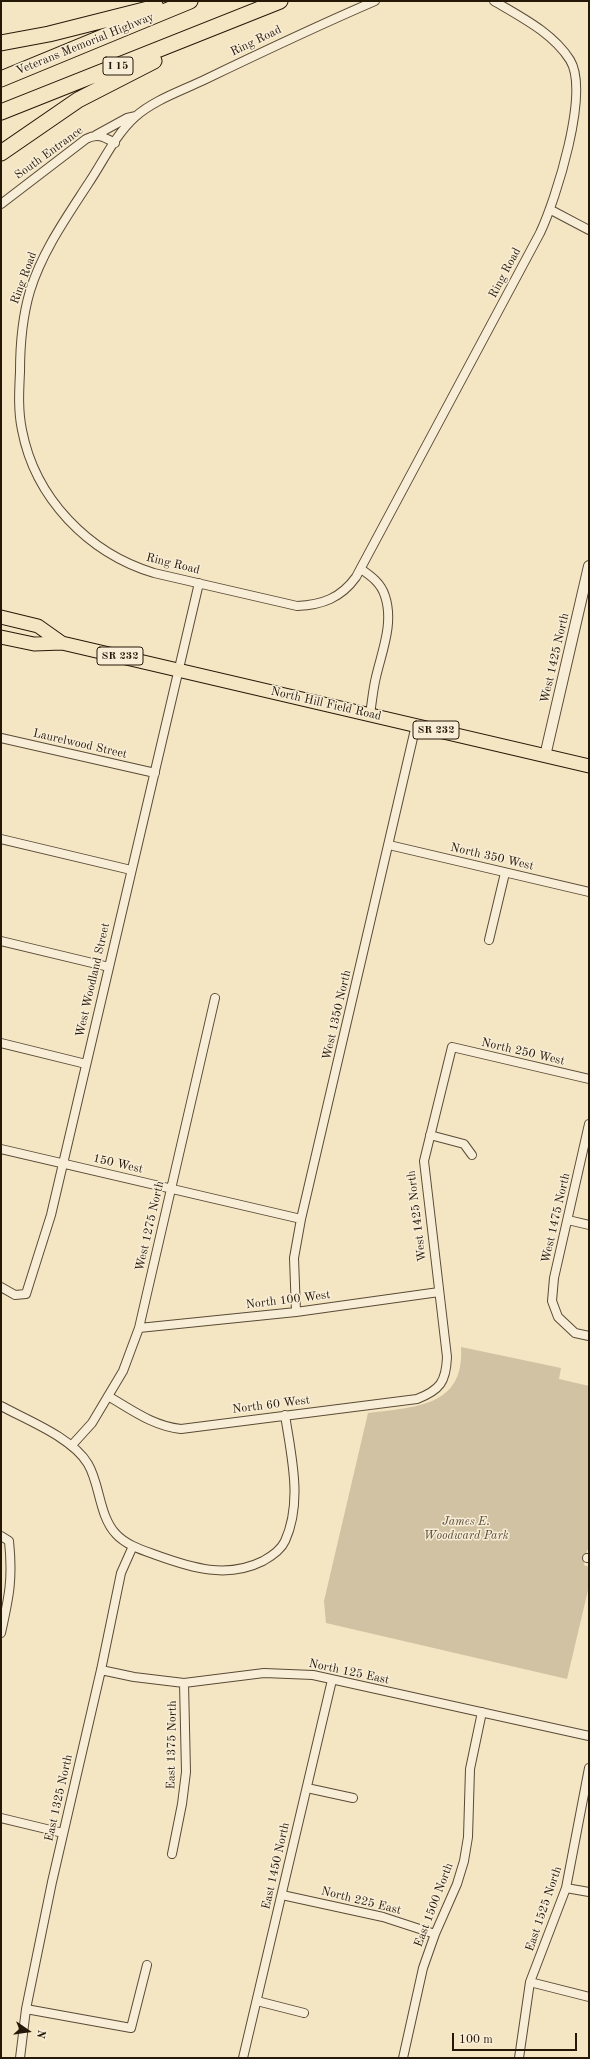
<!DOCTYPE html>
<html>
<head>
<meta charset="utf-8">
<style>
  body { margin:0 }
  #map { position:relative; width:590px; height:2059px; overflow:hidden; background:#f4e5c3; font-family:"Old Standard TT",serif }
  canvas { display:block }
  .frame { position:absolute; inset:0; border:2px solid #261807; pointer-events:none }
  .north { position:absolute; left:8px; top:2011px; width:40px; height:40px; -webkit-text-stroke:3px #f8eed8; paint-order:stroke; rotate:103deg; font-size:11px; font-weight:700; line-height:16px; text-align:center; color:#261807 }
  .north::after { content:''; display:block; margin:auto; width:14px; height:18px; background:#261807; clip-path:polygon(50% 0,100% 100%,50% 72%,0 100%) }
  .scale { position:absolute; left:452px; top:2033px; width:125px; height:18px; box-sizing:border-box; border:2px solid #261807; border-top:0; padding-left:5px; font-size:12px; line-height:14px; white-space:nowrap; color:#261807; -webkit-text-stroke:3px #f8eed8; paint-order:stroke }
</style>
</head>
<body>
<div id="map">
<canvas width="590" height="2059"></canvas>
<div class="frame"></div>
<div class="north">N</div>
<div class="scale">100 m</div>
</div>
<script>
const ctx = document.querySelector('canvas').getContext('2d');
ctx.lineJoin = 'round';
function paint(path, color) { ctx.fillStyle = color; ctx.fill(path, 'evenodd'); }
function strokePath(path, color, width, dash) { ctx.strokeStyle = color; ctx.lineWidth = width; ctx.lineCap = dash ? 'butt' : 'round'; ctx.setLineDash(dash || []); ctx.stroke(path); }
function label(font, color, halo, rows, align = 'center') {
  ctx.font = font + ' "Old Standard TT",serif'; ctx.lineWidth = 3; ctx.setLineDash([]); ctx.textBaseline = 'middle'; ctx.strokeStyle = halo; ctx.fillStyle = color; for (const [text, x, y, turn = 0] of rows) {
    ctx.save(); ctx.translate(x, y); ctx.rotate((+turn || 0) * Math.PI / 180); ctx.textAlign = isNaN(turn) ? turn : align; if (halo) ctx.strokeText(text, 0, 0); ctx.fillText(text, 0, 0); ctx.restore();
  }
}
paint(new Path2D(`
  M 461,1347 L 561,1368 L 559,1379 L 589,1386 L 589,1550 L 587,1550 L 584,1565 L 589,1567 L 589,1586 L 567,1679 L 326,1623 L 324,1601 L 368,1413 C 413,1407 465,1408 461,1347 Z`), '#d1c2a3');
const minor = new Path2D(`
  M 375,1 C 317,26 260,53 204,80 C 181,91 154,100 135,117 C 115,135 103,162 88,184 C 66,218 42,252 30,291 C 22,318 20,345 20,372 C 19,392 18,411 22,430 C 35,498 88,553 154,573 L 297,606 C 322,605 341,598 356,577 L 540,233 C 556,199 590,92 570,60 C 553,33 521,17 494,1
  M 96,135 L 127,118 L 136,116
  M 1,204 L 86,139 C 98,133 104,137 115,143
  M 551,210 L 589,230
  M 361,569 C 371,576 381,583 385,596 C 394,623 382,651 376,677 C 373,689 372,702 370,714
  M 1,738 L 155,773
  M 1,839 L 131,870
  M 389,845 L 589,892
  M 489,940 L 505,873
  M 1,941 L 109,967
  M 1,1043 L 86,1064
  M 589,1124 L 554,1278 L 552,1301 L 558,1317 L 575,1333 L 589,1336
  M 430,1135 L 464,1144 L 472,1155
  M 1,1149 L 301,1219
  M 568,1220 L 589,1225
  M 1,1287 L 15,1295 L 26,1294 L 51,1215 L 199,583
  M 296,1312 L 294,1258 L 301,1219 L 416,725
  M 139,1328 L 296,1312 L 439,1292
  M 108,1396 C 132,1410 153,1426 181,1429 L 417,1399 C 440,1390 446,1382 447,1357 L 424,1161 L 452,1047 L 589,1079
  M 1,1406 C 27,1420 73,1438 88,1464 C 100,1484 99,1516 116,1534 C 126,1545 142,1550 156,1555 C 192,1568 227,1579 263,1561 C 272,1556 281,1550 285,1541 C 303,1502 291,1455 285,1415
  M 72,1445 L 92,1423 L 123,1371 L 139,1328 L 215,998
  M 1,1536 L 9,1541 C 13,1579 9,1597 1,1633
  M 587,1558 L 589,1558
  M 101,1670 L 134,1677 L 184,1683 L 264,1673 L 313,1675 L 589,1736
  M 307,1788 L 353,1798
  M 1,1818 L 63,1833
  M 172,1854 L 182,1804 L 186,1772 L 184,1683
  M 566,1888 L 589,1892
  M 282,1895 L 383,1917 L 435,1934
  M 530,1982 L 589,1997
  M 257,2001 L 304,2013
  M 26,2009 L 131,2028 L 147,1965
  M 20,2058 L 26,2009 L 52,1882 L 101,1670 L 121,1573 L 133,1546
  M 243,2058 L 332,1680
  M 403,2058 L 423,1968 L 435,1934 L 457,1884 L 464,1861 L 468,1837 L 470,1769 L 482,1712
  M 519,2058 L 530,1982 L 566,1888 L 589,1768`);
const tertiary = new Path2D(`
  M 545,756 L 589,566`);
const primary = new Path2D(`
  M 1,617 L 38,626 L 62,643
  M 1,637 L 34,644 L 62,643 L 589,766`);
const motorway = new Path2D(`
  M 1,43 L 49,34 L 156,7
  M 1,79 L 190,1
  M 1,112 L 280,1
  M 1,153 L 78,100 L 154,61`);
strokePath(minor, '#5a4b36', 10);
strokePath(tertiary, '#5a4b36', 12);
strokePath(primary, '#261807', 15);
strokePath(motorway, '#261807', 17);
strokePath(minor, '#f8eed8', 8);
strokePath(tertiary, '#f8eed8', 10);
strokePath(primary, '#f4e5c3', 13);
strokePath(motorway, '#f4e5c3', 15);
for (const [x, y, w] of [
  [118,66,30],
  [120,656,46],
  [436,730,46]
]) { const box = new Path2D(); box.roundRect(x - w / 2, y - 9, w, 18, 3); ctx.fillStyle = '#f8eed8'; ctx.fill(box); strokePath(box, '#261807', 1); }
label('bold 11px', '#261807', null, [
  ["I 15",118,66],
  ["SR 232",120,656],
  ["SR 232",436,730]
]);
label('12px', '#261807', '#f8eed8', [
  ["Ring Road",256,41,-26],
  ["Veterans Memorial Highway",85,44,-22],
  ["South Entrance",49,153,-36],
  ["Ring Road",505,273,-62],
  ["Ring Road",24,278,-70],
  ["Ring Road",173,564,14],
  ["West 1425 North",555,658,-77],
  ["North Hill Field Road",326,704,13],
  ["Laurelwood Street",80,744,13],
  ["North 350 West",492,857,13],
  ["West Woodland Street",93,980,-77],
  ["West 1350 North",337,1015,-77],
  ["North 250 West",523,1052,13],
  ["150 West",118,1164,13],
  ["West 1425 North",417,1216,-97],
  ["West 1475 North",556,1218,-77],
  ["West 1275 North",150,1226,-77],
  ["North 100 West",288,1300,-7],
  ["North 60 West",271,1405,-7],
  ["North 125 East",349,1672,12],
  ["East 1375 North",172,1745,-89],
  ["East 1325 North",59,1798,-77],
  ["East 1450 North",276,1866,-77],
  ["North 225 East",361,1901,14],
  ["East 1500 North",434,1905,-69],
  ["East 1525 North",544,1909,-71]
]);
label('italic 12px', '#594b36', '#f8eed8', [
  ["James E.",466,1522],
  ["Woodward Park",466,1536]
]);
</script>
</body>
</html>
